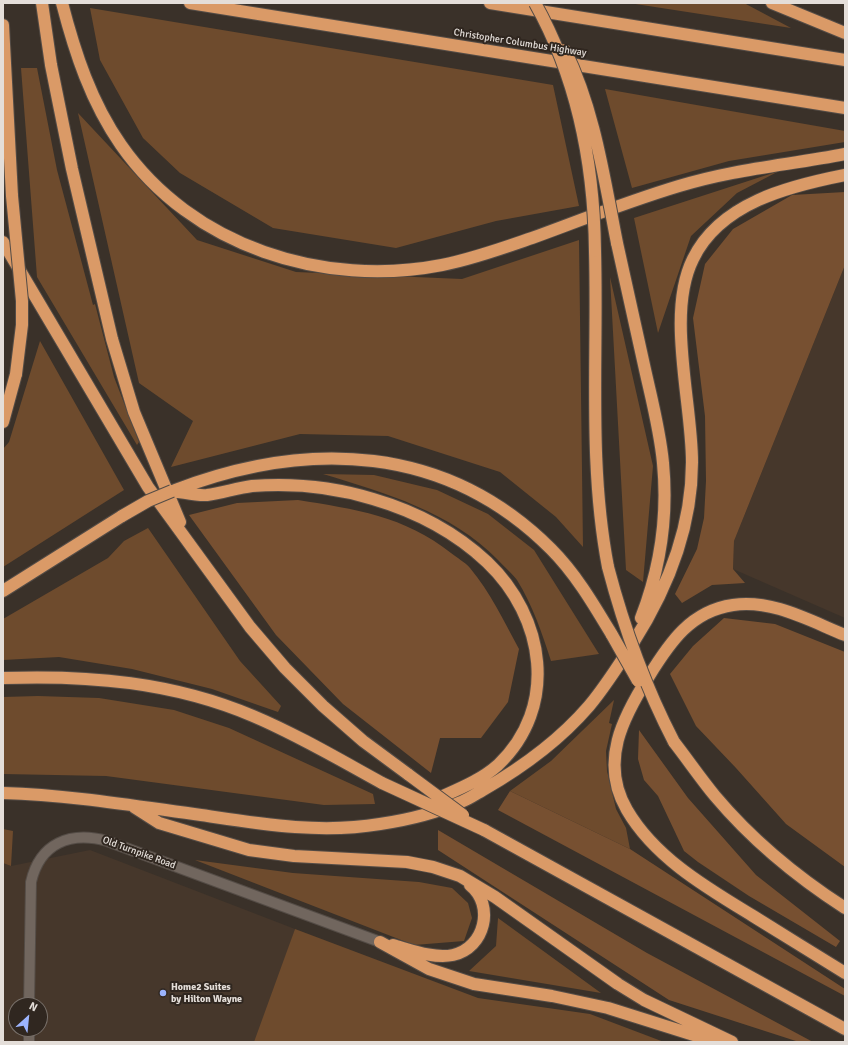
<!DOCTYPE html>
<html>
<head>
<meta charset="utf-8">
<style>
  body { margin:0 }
  #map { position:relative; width:848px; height:1045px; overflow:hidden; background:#3a3129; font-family:Signika,sans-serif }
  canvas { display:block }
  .frame { position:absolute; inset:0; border:4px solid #e4ded9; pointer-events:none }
  .north { position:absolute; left:8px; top:997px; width:40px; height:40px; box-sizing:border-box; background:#302720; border:1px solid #78706a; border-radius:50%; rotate:27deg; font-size:11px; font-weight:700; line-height:16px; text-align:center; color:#e4ded9 }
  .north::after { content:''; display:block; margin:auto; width:14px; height:18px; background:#9cb4fd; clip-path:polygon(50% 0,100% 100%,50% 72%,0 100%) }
</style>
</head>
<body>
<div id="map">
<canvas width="848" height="1045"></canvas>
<div class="frame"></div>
<div class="north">N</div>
</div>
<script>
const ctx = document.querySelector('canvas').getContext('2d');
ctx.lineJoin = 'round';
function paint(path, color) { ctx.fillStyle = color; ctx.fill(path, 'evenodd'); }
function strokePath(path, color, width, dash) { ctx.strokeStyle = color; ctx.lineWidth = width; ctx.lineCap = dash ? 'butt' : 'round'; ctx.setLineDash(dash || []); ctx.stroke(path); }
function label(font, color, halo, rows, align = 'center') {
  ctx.font = font + ' Signika,sans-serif'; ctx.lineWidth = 4; ctx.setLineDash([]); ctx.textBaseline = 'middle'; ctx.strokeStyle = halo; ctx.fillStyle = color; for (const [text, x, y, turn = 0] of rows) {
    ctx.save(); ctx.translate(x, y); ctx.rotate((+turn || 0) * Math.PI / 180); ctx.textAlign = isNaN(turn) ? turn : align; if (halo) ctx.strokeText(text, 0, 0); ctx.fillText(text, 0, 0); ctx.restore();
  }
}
paint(new Path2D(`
  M 845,265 L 845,618 L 733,569 L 734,541 Z
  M 90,850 L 295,929 L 258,1042 L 3,1042 L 3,863 L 11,866 ZM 16,1005 L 40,1005 L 40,1029 L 16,1029 Z`), '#46372b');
paint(new Path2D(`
  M 629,3 L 744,3 L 791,28 Z
  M 90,8 L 553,85 L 579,206 L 496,221 L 396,248 L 273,228 L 180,173 L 143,138 L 100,60 Z
  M 21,68 L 37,68 L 57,170 L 93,305 L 95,304 L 114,377 L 139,442 L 137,445 L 37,277 Z
  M 605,89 L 845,131 L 845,142 L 729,161 L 632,188 Z
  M 78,113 L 197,240 L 296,272 L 462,279 L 579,240 L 583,547 L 556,517 L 500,472 L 388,436 L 300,434 L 171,467 L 193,421 L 139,383 Z
  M 779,171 L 737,193 L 691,236 L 658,333 L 634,218 Z
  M 610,277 L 653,466 L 643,582 L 626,570 Z
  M 40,341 L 124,490 L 3,567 L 3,449 L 9,442 Z
  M 323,474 L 374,475 L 437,490 L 488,514 L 534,550 L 599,654 L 551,661 C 542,633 533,606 517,580 C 512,573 504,567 498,560 C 451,512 386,493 323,474 Z
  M 148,528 L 240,661 L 281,706 L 278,712 L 212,689 L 132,669 L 59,657 L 3,660 L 3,619 L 108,558 L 124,541 Z
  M 38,696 L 99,698 L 174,710 L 229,728 L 373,794 L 375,804 L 324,805 L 106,776 L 3,774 L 3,697 Z
  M 614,700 L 609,723 L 612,724 L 606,751 L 607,771 L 616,809 L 626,828 L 630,849 L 510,791 L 551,761 Z
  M 3,829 L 13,831 L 11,866 L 3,863 Z
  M 195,860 L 293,873 L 419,882 L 452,888 L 468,903 L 472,918 L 464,941 L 414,945 Z
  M 498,918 L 601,993 L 469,971 L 496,946 Z
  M 295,929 L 478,998 L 590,1014 L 664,1042 L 254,1042 Z`), '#6e4b2d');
paint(new Path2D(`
  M 845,192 L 845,265 L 734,541 L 733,569 L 745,583 L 712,585 L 682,603 L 675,594 L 697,549 L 704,518 L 706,481 L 705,416 L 693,318 L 705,264 L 733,229 L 792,195 Z
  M 298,500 C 354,509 405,516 451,553 C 457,558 465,562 470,568 C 490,592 504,621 519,649 L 508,702 L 481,738 L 440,738 L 431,773 L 343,704 L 276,635 L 189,515 L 237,503 Z
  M 724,618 L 775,624 L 845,652 L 845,867 L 786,824 L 736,768 L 696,726 L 670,674 L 693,646 Z
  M 639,730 L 688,798 L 756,875 L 840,941 L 836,947 L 749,896 L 698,862 L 684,851 L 658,796 L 644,780 L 638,759 Z
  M 510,791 L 630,849 L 845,989 L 845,996 L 498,810 Z
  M 438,830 L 647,953 L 813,1042 L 799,1042 L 669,1000 L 438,850 Z`), '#775031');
const minor = new Path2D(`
  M 29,1005 L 31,882 C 40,843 70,831 107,841 L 380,942
  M 29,1042 L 29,1029`);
const highway = new Path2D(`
  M 42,3 L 51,65 L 72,169 L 112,339 L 134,412 L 180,522
  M 62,3 C 75,53 91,102 121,145 C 192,247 324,288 442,265 C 473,259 503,248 532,238 C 581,220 629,201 679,186 C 734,169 789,165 845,154
  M 190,3 L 845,108
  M 490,3 L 845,60
  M 772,3 L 845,33
  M 3,25 L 12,196
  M 3,242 L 148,487 L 250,627 L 285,668 L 323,706 L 363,741 L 409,775
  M 617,243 C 626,284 635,324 644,365 C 651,397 660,430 663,463 C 668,515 660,569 641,618
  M 595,251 C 598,357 588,463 608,567
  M 3,422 L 16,374
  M 175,490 C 308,439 446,444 551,549 C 576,574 594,605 612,635
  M 172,491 C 183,492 196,496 207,495 C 222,493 237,488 252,486 C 292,483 334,487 373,499 C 414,511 455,532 487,562 C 545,617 559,707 498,765 C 479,782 453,791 430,802
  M 3,591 L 122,516
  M 845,635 C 810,621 772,599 733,605 C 691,611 670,642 649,676 C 623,717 599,762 627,810 C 655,858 707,888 753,916 C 784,935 814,954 845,973
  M 3,678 C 89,675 173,682 253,716 C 298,735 340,760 382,783
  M 674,742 C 688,760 701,779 715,796 C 752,840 797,877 845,908
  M 3,793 C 70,795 135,806 201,815 C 261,824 320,834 380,824 C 407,820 436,813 461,802 C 469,799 476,794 483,790 C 523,767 559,741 589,706 C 605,687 619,665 633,643 C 668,588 692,528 692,462 C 692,402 666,313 693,259 C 720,203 789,186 845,175
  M 134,807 L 159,823 L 249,850 L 294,856 L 407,862 L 433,867 L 460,876 L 495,897 L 618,984 L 644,1000 L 732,1042
  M 484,830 L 845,1029
  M 380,942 L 429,969 L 474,984 L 552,996 L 608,1008 L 716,1042
  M 393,945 C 411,950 434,959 453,955 C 485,948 495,905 470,885`);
strokePath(minor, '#544c46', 12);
strokePath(highway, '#544c46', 14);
strokePath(minor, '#71665e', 10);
strokePath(highway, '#da9a67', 12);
const highwayBridge = new Path2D(`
  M 535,3 C 577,78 594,166 595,251
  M 565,50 C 595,111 604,178 617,243
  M 12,196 L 22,301 L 22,325 L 16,374
  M 122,516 L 148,501 L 172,491
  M 608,567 C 624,628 645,686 674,742
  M 612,635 L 638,681
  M 409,775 L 463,815
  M 382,783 L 484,830`);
strokePath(highwayBridge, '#544c46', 14, []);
strokePath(highwayBridge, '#da9a67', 12);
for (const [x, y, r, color] of [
  [163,993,4,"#9cb4fd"]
]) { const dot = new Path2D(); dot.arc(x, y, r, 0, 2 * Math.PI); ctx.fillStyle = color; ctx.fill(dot); strokePath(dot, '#302720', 1.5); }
label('10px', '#e4ded9', '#302720', [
  ["Christopher Columbus Highway",520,43,9],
  ["Old Turnpike Road",139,853,20]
]);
label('bold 10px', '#e4ded9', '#302720', [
  ["Home2 Suites",171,987],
  ["by Hilton Wayne",171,999]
], 'left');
</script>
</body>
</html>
